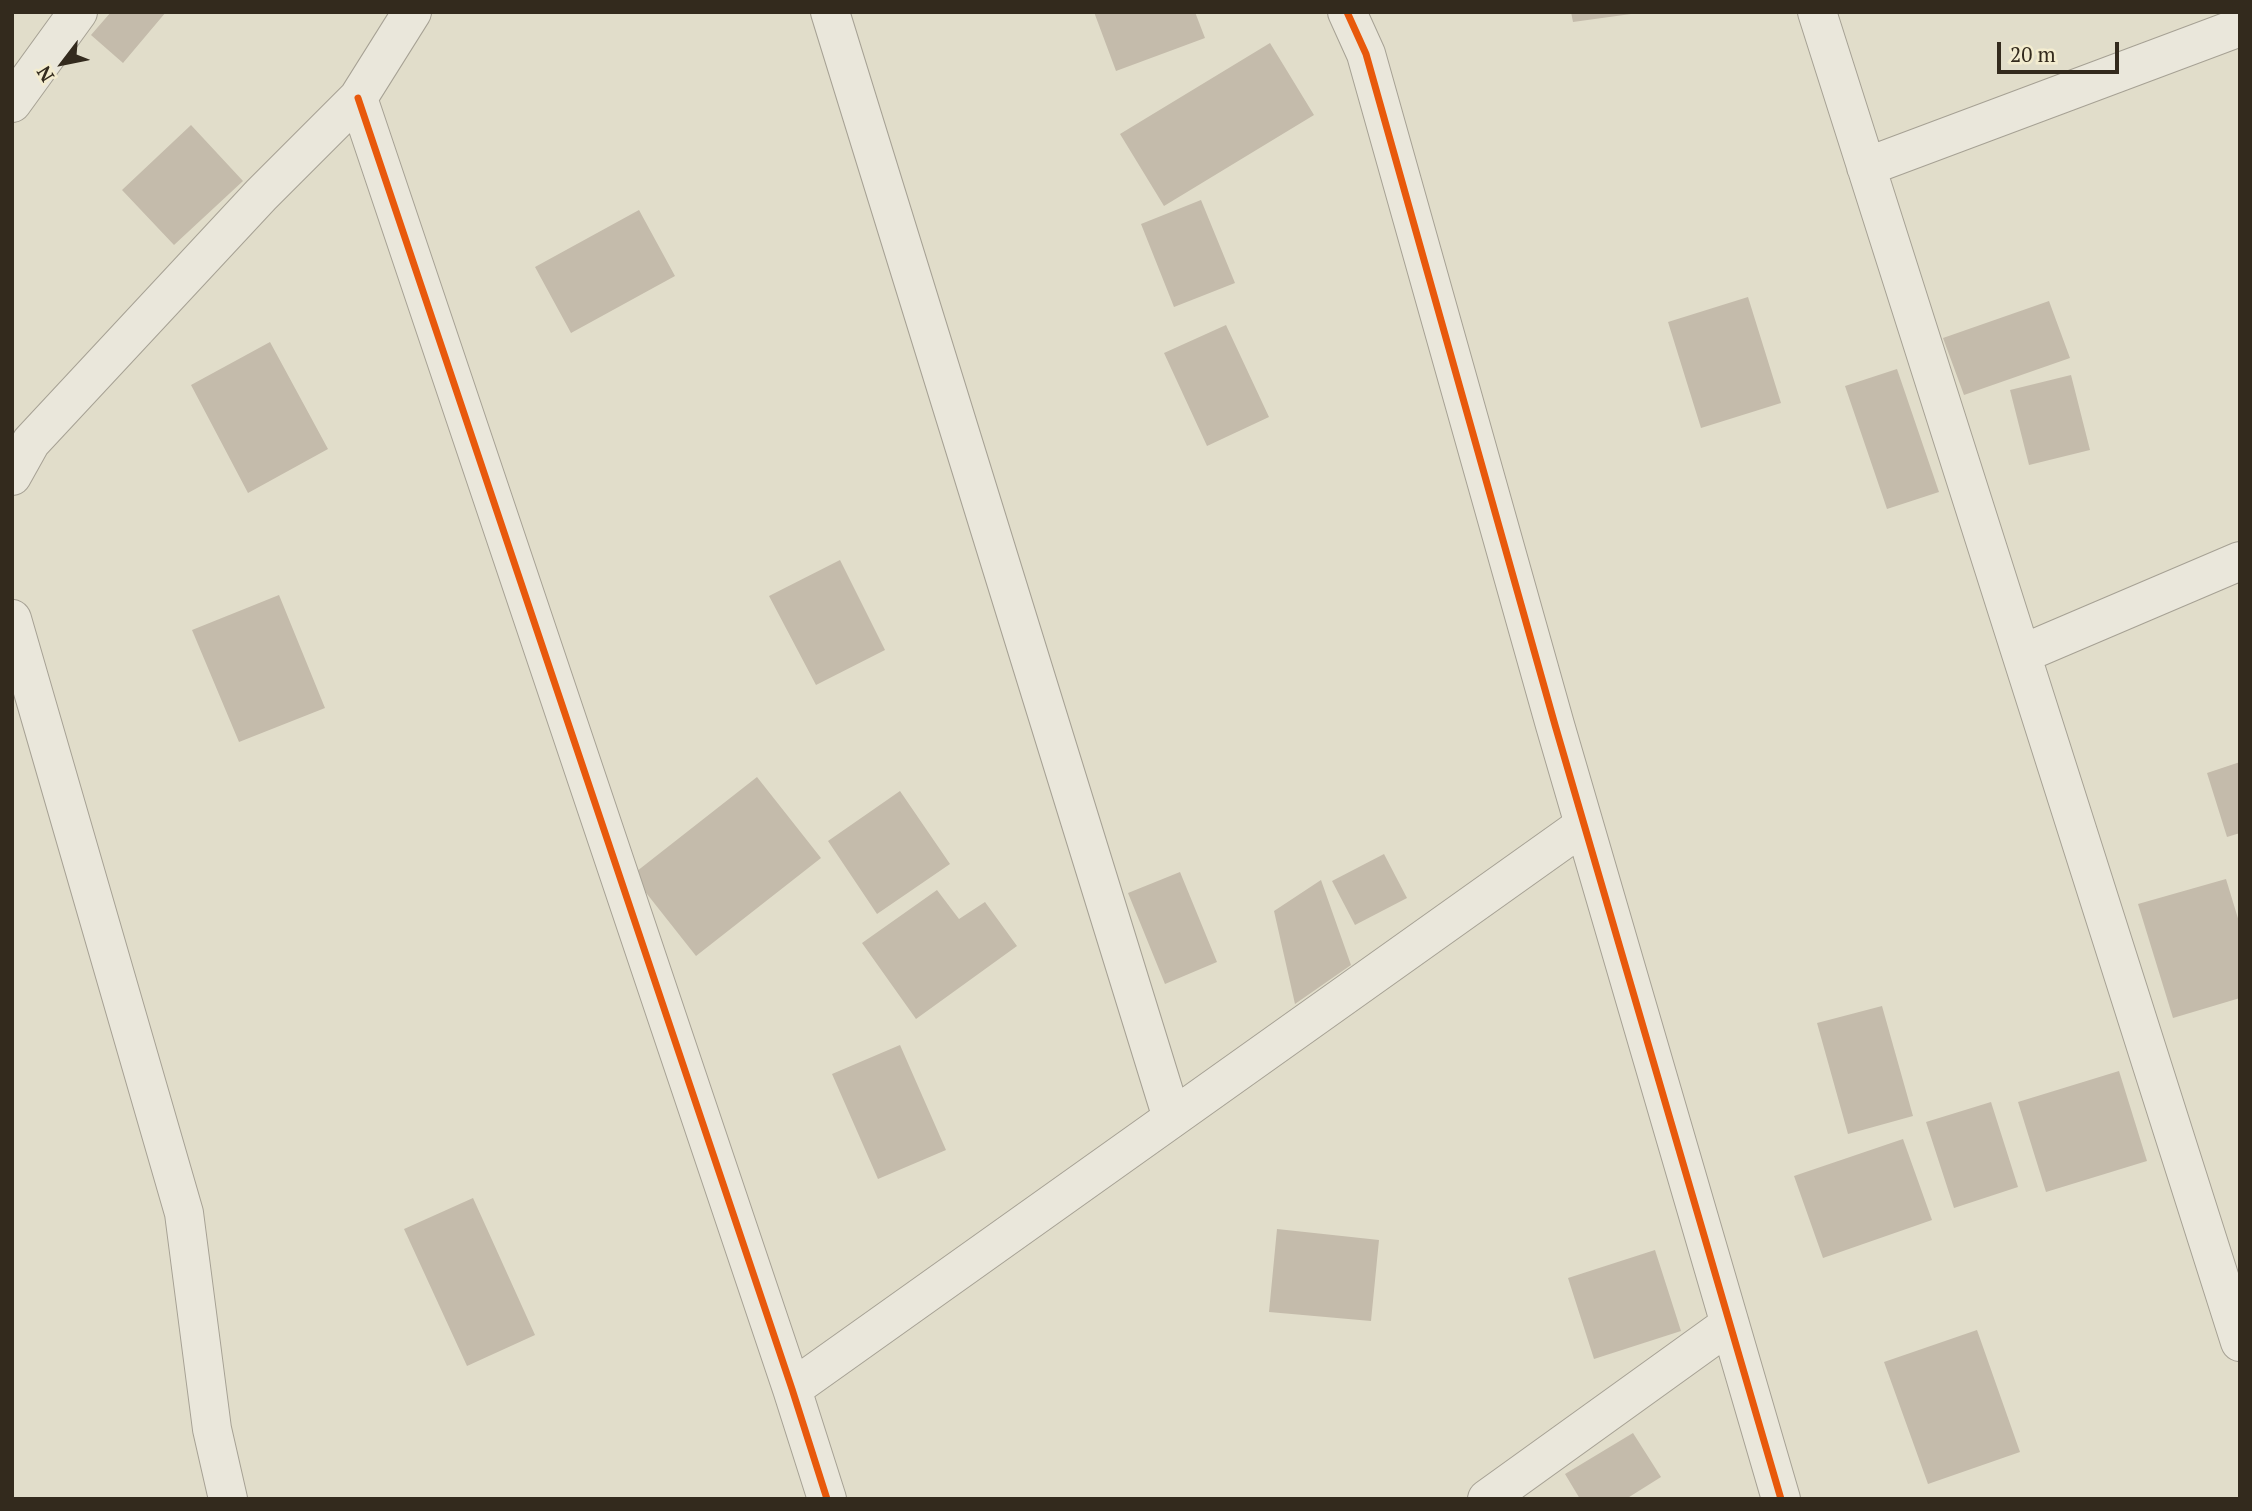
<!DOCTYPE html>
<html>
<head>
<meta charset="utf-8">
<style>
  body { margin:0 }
  #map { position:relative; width:2252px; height:1511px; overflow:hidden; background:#e1ddca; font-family:"PT Serif",serif }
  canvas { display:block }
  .frame { position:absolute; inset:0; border:14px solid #332a1d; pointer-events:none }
  .north { position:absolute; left:28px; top:28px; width:70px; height:70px; -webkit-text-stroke:5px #f3eccf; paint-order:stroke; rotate:238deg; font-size:19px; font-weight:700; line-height:28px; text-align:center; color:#332a1d }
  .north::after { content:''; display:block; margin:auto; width:24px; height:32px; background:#332a1d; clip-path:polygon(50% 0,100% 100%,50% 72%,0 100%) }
  .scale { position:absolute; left:1997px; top:42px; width:122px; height:32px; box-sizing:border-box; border:4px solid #332a1d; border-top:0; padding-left:9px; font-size:21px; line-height:24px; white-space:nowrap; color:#332a1d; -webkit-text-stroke:5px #f3eccf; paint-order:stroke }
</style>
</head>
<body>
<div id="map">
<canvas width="2252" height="1511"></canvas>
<div class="frame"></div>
<div class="north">N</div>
<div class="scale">20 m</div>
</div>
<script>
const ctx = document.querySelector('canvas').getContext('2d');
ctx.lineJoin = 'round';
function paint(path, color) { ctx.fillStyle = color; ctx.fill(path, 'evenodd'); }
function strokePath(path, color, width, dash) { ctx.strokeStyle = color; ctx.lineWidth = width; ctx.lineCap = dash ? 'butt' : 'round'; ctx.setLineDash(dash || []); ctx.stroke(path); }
paint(new Path2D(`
  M 111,12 L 166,12 L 123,63 L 91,35 Z
  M 1094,12 L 1195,12 L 1205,38 L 1116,71 Z
  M 1571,12 L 1631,12 L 1631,14 L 1573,22 Z
  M 1270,43 L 1314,115 L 1164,206 L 1120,134 Z
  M 191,125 L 243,181 L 174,245 L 122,190 Z
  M 1201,200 L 1235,283 L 1174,307 L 1141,224 Z
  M 639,210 L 675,276 L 571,333 L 535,267 Z
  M 1748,297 L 1781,403 L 1701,428 L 1668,322 Z
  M 2049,301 L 2070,358 L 1964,395 L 1943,338 Z
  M 1226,325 L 1269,417 L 1207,446 L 1164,353 Z
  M 270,342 L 328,449 L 248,493 L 191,385 Z
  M 1897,369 L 1939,492 L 1887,509 L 1845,386 Z
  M 2071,375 L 2090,450 L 2029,465 L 2010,390 Z
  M 840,560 L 885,650 L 816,685 L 769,596 Z
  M 279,595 L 325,708 L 239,742 L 192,630 Z
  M 2240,762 L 2240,833 L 2227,837 L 2207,773 Z
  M 757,777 L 821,858 L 696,956 L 632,875 Z
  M 900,791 L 950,864 L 877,914 L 828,841 Z
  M 1384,854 L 1407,898 L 1355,925 L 1332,881 Z
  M 1180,872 L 1217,962 L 1165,984 L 1128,893 Z
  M 2226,879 L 2240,925 L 2240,998 L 2173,1018 L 2138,904 Z
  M 1321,880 L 1351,965 L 1295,1004 L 1274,911 Z
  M 937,890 L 959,919 L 985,902 L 1017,946 L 916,1019 L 862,943 Z
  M 1882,1006 L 1913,1116 L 1848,1134 L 1817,1023 Z
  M 900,1045 L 946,1150 L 878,1179 L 832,1074 Z
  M 2119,1071 L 2147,1161 L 2046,1192 L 2018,1102 Z
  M 1991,1102 L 2018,1187 L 1954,1208 L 1926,1122 Z
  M 1903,1139 L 1932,1220 L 1823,1258 L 1794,1176 Z
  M 473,1198 L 535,1335 L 467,1366 L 404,1229 Z
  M 1277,1229 L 1379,1240 L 1371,1321 L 1269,1312 Z
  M 1655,1250 L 1681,1331 L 1594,1359 L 1568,1278 Z
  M 1977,1330 L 2020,1452 L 1928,1484 L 1884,1362 Z
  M 1633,1433 L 1661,1477 L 1626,1499 L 1580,1499 L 1565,1474 Z`), '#c4bbab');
const minor = new Path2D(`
  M 830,12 L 1172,1118
  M 1347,12 L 1366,54 L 1555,725 L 1781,1499
  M 1817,12 L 2240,1342
  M 358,98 L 792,1389 L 827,1499
  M 12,103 L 78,12
  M 1866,167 L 2240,27
  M 12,476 L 31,442 L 261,195 L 358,98 L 412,12
  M 12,619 L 184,1213 L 212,1429 L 228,1499
  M 2022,654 L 2240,561
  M 792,1389 L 1584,825
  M 1487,1499 L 1730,1324`);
strokePath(minor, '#a6a194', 40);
strokePath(minor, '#eae7db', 38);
strokePath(new Path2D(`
  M 1347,12 L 1366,54 L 1555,725 L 1781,1499
  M 358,98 L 792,1389 L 827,1499`), '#e8590c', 7);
</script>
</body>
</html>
